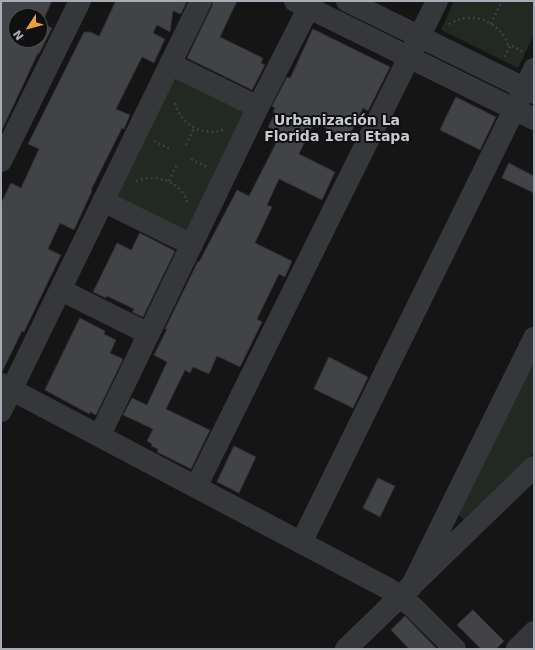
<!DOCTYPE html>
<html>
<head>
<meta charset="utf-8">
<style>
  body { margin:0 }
  #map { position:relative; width:535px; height:650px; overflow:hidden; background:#151516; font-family:"DejaVu Sans",sans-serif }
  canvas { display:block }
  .frame { position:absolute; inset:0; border:2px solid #a7adb6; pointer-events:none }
  .north { position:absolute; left:8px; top:8px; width:40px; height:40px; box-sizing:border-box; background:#101011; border:1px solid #4c4f53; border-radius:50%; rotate:234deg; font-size:11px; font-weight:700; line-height:16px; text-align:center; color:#a7adb6 }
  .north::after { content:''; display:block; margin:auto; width:14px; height:18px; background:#e9a13a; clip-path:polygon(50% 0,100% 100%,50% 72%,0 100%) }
</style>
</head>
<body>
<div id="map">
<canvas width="535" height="650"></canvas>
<div class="frame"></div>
<div class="north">N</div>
</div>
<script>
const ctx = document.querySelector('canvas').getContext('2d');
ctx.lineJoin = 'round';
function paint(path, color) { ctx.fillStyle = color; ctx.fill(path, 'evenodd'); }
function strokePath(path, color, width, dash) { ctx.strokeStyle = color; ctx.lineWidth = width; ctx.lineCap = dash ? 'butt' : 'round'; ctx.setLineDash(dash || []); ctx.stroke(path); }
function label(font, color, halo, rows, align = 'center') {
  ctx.font = font + ' "DejaVu Sans",sans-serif'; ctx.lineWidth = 4; ctx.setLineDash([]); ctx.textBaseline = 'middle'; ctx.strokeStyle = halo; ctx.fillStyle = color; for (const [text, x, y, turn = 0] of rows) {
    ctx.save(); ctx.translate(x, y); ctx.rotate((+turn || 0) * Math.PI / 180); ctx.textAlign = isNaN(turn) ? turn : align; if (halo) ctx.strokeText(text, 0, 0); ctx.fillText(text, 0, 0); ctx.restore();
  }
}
paint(new Path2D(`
  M 454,1 L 534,1 L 534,35 L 518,68 L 441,30 Z
  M 177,75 L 246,109 L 186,235 L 116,200 Z
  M 534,358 L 534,453 L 465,520 L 457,514 Z`), '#212922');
const building = new Path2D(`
  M 1,1 L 52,1 L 42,23 L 52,28 L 39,54 L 38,53 L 1,132 ZM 16,16 L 40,16 L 40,40 L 16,40 Z
  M 116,1 L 187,1 L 181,14 L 173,11 L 170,32 L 157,25 L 153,33 L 165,39 L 154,63 L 142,57 L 116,109 L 130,115 L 124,129 L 122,128 L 91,190 L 92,191 L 74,230 L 60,223 L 48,249 L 61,255 L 24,332 L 22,331 L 2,372 L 1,372 L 1,203 L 11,183 L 21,188 L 39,149 L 28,144 L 84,32 L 90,32 L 99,36 Z
  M 213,1 L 237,1 L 220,37 L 263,58 L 261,63 L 265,65 L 252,90 L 187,58 L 212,6 Z
  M 313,29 L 390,67 L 368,111 L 363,108 L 348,139 L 314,122 L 299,154 L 335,172 L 322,200 L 279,179 L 267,205 L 272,207 L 255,243 L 292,261 L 285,277 L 279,274 L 257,319 L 262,322 L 240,367 L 217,356 L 209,374 L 193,367 L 190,373 L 185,370 L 166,409 L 210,430 L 191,469 L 157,452 L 158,449 L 151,446 L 152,444 L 147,441 L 153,429 L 123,415 L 132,398 L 147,405 L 167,362 L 154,355 L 167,329 L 165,329 L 198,261 L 199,262 L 237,190 L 249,196 L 268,159 L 281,133 L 268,127 L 275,113 L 273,112 L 275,108 L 272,106 L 287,77 L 290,78 Z
  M 456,97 L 496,117 L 480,150 L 440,130 Z
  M 509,163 L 534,176 L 534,193 L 502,178 Z
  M 140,233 L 175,251 L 143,317 L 132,312 L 134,309 L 107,296 L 106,298 L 93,292 L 117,243 L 131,250 Z
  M 80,318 L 105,331 L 104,334 L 116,340 L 110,353 L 123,359 L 96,415 L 90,412 L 89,414 L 45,390 Z
  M 329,357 L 368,377 L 353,408 L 314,389 Z
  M 234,446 L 256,457 L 239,493 L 217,482 Z
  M 378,478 L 395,486 L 380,517 L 363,508 Z
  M 473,610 L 504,641 L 496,649 L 481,649 L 457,625 Z
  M 405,616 L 437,649 L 409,649 L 391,630 Z`);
paint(building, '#414346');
strokePath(building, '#2f2f32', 1);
strokePath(new Path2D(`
  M 449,24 C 455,21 460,19 467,18 C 486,16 505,30 509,48
  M 491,24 L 502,1
  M 505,57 L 510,45 L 523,52
  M 175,103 C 181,125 203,138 225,129
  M 154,141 L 172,150
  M 186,145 L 194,128
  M 191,159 L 207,167
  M 136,181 C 157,173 181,181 188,204
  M 169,181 L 177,164`), '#3c3e42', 2.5, [2, 3]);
strokePath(new Path2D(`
  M 295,1 L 534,119
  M 347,1 L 534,93
  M 170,64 L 258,107
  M 1,161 L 80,1
  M 103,201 L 192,245
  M 61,290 L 149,334
  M 1,384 L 389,589 L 413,607 L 455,649
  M 1,411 L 201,1
  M 100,435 L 258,107 L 312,1
  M 196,487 L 437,1
  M 301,543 L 534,69
  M 411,587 L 534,338
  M 346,649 L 534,467
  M 517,649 L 534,632`), '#36373b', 22);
label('bold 14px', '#c8cbd2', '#101011', [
  ["Urbanización La",337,121],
  ["Florida 1era Etapa",337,137]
]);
</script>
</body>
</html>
